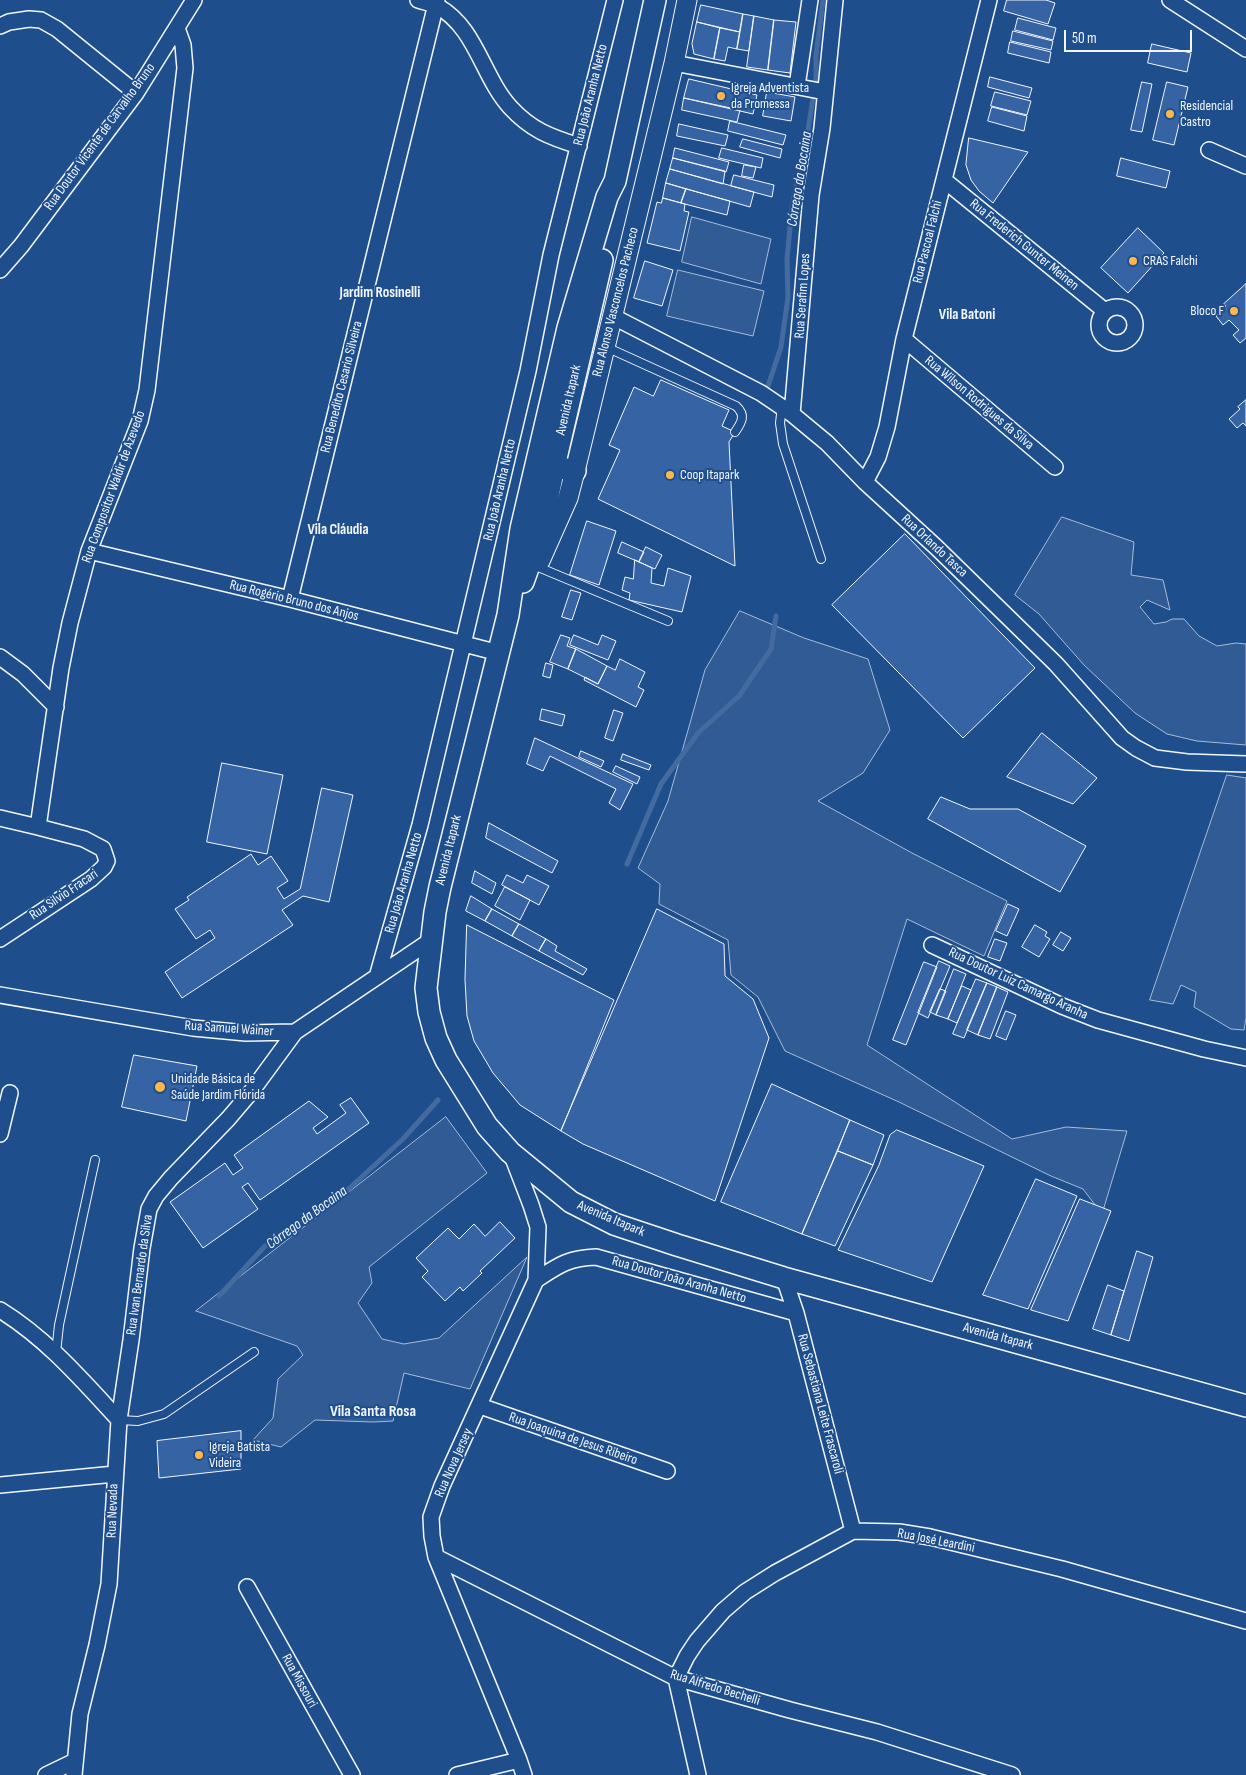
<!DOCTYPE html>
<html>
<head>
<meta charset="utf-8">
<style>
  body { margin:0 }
  #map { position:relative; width:1246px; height:1775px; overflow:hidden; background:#1f4e8c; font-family:"Sofia Sans Condensed",sans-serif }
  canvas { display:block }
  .scale { position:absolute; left:1064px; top:30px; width:128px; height:22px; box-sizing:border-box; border:2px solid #f2f6ff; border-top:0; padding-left:6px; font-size:15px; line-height:18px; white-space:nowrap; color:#f2f6ff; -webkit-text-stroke:4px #1f4e8c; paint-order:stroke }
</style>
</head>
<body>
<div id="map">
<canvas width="1246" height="1775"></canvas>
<div class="scale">50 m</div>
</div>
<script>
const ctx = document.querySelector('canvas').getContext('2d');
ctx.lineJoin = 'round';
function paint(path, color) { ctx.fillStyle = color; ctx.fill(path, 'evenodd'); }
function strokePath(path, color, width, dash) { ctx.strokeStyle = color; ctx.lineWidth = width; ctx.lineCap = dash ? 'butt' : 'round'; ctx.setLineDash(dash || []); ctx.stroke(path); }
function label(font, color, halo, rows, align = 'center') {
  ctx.font = font + ' "Sofia Sans Condensed",sans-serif'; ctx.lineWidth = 4; ctx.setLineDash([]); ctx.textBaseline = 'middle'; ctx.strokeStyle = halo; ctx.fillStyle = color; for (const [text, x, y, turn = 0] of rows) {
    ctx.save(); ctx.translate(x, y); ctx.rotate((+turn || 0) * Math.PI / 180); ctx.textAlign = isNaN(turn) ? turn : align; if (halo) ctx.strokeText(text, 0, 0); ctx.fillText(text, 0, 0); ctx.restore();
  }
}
const built = new Path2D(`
  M 692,217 L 771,239 L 761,284 L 682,262 Z
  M 678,270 L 764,291 L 753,336 L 667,316 Z
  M 1062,517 L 1134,542 L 1131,575 L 1163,580 L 1170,610 L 1147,600 L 1140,607 L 1154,624 L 1166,622 L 1172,619 L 1184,619 L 1199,636 L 1217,646 L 1236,643 L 1246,644 L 1246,745 L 1197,741 L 1167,734 L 1135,713 L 1084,665 L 1039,614 L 1015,595 Z
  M 740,611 L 804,638 L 868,659 L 890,730 L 863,773 L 818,801 L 912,853 L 1007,901 L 984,956 L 907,919 L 867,1045 L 1012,1139 L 1066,1127 L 1127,1131 L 1102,1214 L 1083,1189 L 1051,1176 L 899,1102 L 785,1051 L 758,997 L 731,975 L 728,940 L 659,904 L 660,884 L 638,868 L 668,801 L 705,670 Z
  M 1227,775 L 1246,778 L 1246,1018 L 1244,1030 L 1231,1029 L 1194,1007 L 1196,992 L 1181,985 L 1173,1004 L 1150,1000 Z
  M 446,1117 L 487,1173 L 369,1267 L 372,1283 L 358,1303 L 382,1339 L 404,1344 L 439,1338 L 527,1257 L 470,1389 L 404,1373 L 393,1421 L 373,1422 L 315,1420 L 281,1447 L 253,1440 L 273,1418 L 278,1379 L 303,1355 L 297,1346 L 196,1311 Z`);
paint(built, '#305b95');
strokePath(built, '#a8bbd7', 1);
strokePath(new Path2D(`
  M 768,386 L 781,347 L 788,297 L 787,259 L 792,207 L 808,130 L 816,79 L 816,56 L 823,0
  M 627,864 L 661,784 L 698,733 L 739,696 L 771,649 L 776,616
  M 219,1296 L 265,1246 L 340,1197 L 403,1139 L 438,1100`), '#446ba0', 5);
const building = new Path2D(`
  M 1007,0 L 1046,0 L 1055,3 L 1048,24 L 1004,11 Z
  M 701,5 L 743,14 L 740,32 L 697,22 Z
  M 743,14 L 754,16 L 749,51 L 737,49 Z
  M 754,16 L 774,20 L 768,70 L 747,67 Z
  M 1018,18 L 1056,28 L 1053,40 L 1015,30 Z
  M 774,20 L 796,22 L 790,73 L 768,70 Z
  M 697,22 L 720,28 L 714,59 L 694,54 L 692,44 Z
  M 720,28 L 740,32 L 737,49 L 728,47 L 725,61 L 714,59 Z
  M 1013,31 L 1053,41 L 1051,50 L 1011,41 Z
  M 1010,42 L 1051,52 L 1049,63 L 1008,53 Z
  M 1152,44 L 1191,53 L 1187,72 L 1148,63 Z
  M 990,77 L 1032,88 L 1029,98 L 988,87 Z
  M 689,79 L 757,95 L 753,114 L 684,98 Z
  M 1142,82 L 1152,84 L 1142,132 L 1131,130 Z
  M 1167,82 L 1188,87 L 1174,145 L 1153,140 Z
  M 767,92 L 795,97 L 791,121 L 763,116 Z
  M 995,92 L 1031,101 L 1027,115 L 991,106 Z
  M 684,98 L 740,110 L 737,122 L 682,110 Z
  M 992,107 L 1027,116 L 1024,131 L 988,121 Z
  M 730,121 L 786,135 L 783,145 L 728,131 Z
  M 679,124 L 728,135 L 725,146 L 677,136 Z
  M 969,138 L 1028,152 L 993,203 L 979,191 L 971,180 L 966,165 Z
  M 743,139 L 782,149 L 780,158 L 740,147 Z
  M 675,148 L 729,162 L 726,172 L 673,158 Z
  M 722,148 L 763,158 L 761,168 L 719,158 Z
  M 673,158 L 725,171 L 723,184 L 670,169 Z
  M 1121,158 L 1170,171 L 1166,188 L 1117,176 Z
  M 744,165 L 756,167 L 753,178 L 742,176 Z
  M 670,169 L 754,192 L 750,207 L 666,183 Z
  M 734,175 L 774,185 L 772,197 L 731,186 Z
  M 666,183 L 686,189 L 681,203 L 663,198 Z
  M 686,189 L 730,201 L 727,215 L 681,203 Z
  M 663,198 L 685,204 L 684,211 L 689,212 L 680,251 L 647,243 L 657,202 L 661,203 Z
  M 1138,228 L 1164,253 L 1128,293 L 1101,268 Z
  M 645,261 L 673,270 L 662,306 L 634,298 Z
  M 1246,284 L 1246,338 L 1240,343 L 1233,335 L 1239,330 L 1229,320 L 1223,325 L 1216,316 L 1226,306 L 1224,304 Z
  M 661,380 L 729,410 L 722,426 L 735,432 L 729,442 L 735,566 L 598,499 L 620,450 L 609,445 L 634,387 L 653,396 Z
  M 1246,400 L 1246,426 L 1243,423 L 1237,428 L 1229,419 L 1240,409 L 1238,407 Z
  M 587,521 L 616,531 L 599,585 L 570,575 Z
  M 905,534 L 1035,668 L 963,738 L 832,605 Z
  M 622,542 L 644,552 L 639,562 L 618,553 Z
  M 646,547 L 662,555 L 655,569 L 639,562 Z
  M 635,560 L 652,568 L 651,583 L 664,586 L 668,568 L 691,576 L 682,612 L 629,600 L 630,593 L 622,590 L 625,577 L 633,579 Z
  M 571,590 L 581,593 L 572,620 L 562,617 Z
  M 561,635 L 570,638 L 567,646 L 576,649 L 568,669 L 550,662 Z
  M 574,635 L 598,645 L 602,635 L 616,641 L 608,660 L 570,645 Z
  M 576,649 L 607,666 L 598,684 L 568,669 Z
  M 620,659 L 645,672 L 638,687 L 644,690 L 636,707 L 584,680 L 585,677 L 598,684 L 607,666 L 615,670 Z
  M 546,663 L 553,665 L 550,678 L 543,676 Z
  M 542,709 L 565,715 L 562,726 L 540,720 Z
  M 614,710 L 623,713 L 613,741 L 605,738 Z
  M 1042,733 L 1097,778 L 1073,804 L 1007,777 Z
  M 535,738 L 633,784 L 620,810 L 609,803 L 616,789 L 550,756 L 543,771 L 527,764 Z
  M 581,751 L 604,761 L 601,767 L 579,757 Z
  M 623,754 L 651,765 L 649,770 L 621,760 Z
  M 222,763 L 283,775 L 267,854 L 207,842 Z
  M 616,766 L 640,777 L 637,784 L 613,772 Z
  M 322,788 L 353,795 L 329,902 L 303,896 L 282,910 L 293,925 L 182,998 L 165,972 L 215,938 L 210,930 L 196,939 L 175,909 L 189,900 L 187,897 L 251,854 L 258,865 L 271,856 L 288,881 L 277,888 L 284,899 L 300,889 Z
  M 941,797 L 970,809 L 1018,809 L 1086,846 L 1060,892 L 928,819 Z
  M 489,823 L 558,861 L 552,873 L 486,838 Z
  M 475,871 L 496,883 L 492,894 L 472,883 Z
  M 507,875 L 523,883 L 527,875 L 549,886 L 539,905 L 502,885 Z
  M 505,887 L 530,900 L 520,920 L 495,906 Z
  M 471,896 L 492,909 L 485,921 L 466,911 Z
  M 1008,904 L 1019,909 L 1007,936 L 996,931 Z
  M 492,909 L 519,924 L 512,936 L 485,921 Z
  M 657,909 L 724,944 L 725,976 L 753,999 L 769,1038 L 715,1201 L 583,1144 L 561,1131 Z
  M 519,924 L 546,939 L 539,951 L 512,936 Z
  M 467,925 L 614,1000 L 561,1131 L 520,1105 L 493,1073 L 474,1041 L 467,1016 L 465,980 Z
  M 1035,925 L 1047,932 L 1045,936 L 1050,939 L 1039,957 L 1022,947 Z
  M 1061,932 L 1071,938 L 1063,951 L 1053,945 Z
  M 546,939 L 557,946 L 555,951 L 587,969 L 583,975 L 539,951 Z
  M 995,939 L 1007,943 L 1000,961 L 988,957 Z
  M 939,961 L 950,966 L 928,1018 L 918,1013 Z
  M 924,962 L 937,967 L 906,1045 L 893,1040 Z
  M 954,969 L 966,974 L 948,1019 L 936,1015 Z
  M 976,979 L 987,983 L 964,1038 L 953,1034 Z
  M 987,983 L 997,987 L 978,1035 L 967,1030 Z
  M 962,986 L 971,990 L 957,1023 L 948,1019 Z
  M 997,987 L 1008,992 L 990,1039 L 978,1035 Z
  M 940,989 L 946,991 L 936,1015 L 930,1012 Z
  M 1006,1011 L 1016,1015 L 1006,1040 L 996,1036 Z
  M 134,1055 L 197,1066 L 186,1121 L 122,1107 Z
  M 772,1084 L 850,1120 L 802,1234 L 721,1202 Z
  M 351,1098 L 369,1123 L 260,1200 L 248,1183 L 242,1187 L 258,1209 L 203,1248 L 170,1202 L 225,1163 L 233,1175 L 243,1168 L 234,1155 L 309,1101 L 328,1117 L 313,1128 L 317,1134 L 346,1113 L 340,1105 Z
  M 850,1120 L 884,1135 L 873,1165 L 838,1151 Z
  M 897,1130 L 984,1166 L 932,1282 L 838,1250 L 879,1165 L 890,1135 Z
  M 838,1151 L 873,1165 L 835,1246 L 802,1234 Z
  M 1036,1179 L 1077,1196 L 1028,1309 L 983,1295 Z
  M 1080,1199 L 1111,1211 L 1068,1321 L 1031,1310 Z
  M 500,1222 L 515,1238 L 480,1271 L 482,1273 L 463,1291 L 460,1287 L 445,1301 L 422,1277 L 428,1271 L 416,1258 L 448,1228 L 459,1239 L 474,1224 L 485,1236 Z
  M 1137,1251 L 1153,1257 L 1129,1341 L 1111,1335 Z
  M 1108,1285 L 1124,1291 L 1111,1335 L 1093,1329 Z
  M 241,1431 L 241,1469 L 159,1478 L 157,1441 Z`);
paint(building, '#3563a3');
strokePath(building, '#f2f6ff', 1);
const service = new Path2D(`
  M 606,347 L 736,406 C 746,415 742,422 735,432
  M 782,406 L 780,423 L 783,444 L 821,559
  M 538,567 L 668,621
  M 56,1353 L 59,1325 L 95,1160
  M 119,1420 L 138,1421 L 164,1414 L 254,1352`);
const minor = new Path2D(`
  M 418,0 C 424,2 431,3 437,6 C 476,27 482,76 510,107 C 531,130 550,137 579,146
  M 1170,0 L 1246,49
  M 0,26 L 9,22 L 29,19 L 41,20 L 57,29 L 136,93
  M 674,63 L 825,92
  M 797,86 L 810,0
  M 1209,150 L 1246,166
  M 944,180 L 1105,311
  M 0,270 L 21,246 L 136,93 L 194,0
  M1099 325a18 18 0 1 1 36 0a18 18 0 1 1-36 0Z
  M 612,316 L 761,393 L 792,414 L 827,443 L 865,482 L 936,547 L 1056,664 L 1122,738 L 1136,748 L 1155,758 L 1187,762 L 1246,764
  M 904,339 L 1055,467
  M 792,414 L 811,195 L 822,128 L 835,0
  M 865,482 L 878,457 L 887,427 L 904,339 L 989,0
  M 89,551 L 290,599 L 499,653
  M 290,599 L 437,0
  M 0,657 L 23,674 L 56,707
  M 0,818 L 38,827 L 84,839 L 103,849 L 107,861 L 104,867 L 91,879 L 0,939
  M 38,827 L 61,668 L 70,623 L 89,551 L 140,421 L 147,390 L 185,68 L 183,45 L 177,28
  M 932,945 L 1062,1006 L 1098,1020 L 1204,1049 L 1246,1058
  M 377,977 L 420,825 L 528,371 L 551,255 L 615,0
  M 0,995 L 193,1028 L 246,1033 L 295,1032 L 433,939
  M 0,1134 L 10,1093
  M 511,1153 L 531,1205 L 538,1227 L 536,1280 L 442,1486 L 431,1517 L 432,1536 L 436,1557 L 519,1760 L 524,1775
  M 784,1278 L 796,1313 L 853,1531
  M 536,1280 C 559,1265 568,1258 596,1257 L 796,1313
  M 0,1310 C 47,1339 82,1380 119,1420
  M 480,1406 L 667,1471
  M 0,1485 L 115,1474
  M 436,1557 L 676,1678 L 790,1710 L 877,1732 L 1012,1775
  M 247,1587 L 352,1775
  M 46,1775 L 75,1761
  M 74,1775 L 80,1714 L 97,1645 L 109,1584 L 119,1420 L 131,1340 L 142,1248 L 149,1209 L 156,1196 L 171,1178 L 228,1119 L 251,1092 L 295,1032
  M 457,1775 L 519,1760
  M 698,1775 L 676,1678 L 687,1656 L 697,1641 L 723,1611 L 745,1592 L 775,1573 L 853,1531 L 899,1532 L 930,1537 L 1062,1569 L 1246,1621`);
const tertiary = new Path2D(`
  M 540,561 L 568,498 L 575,471 L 674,63 L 687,0`);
const secondary = new Path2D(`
  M 655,0 L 615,181 L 607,197 L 568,328 L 521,529 L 508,615 L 440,887 L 435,912 L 426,988 L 429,1012 L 436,1038 L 446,1060 L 487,1126 L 510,1152 L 571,1202 L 614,1224 L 677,1245 L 784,1278 L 1246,1406
  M 539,463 L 575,471
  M 523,582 L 540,535 L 554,467 L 602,260`);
strokePath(service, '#f2f6ff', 10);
strokePath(minor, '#f2f6ff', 18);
strokePath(tertiary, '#f2f6ff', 21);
strokePath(secondary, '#f2f6ff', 24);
strokePath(service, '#1f4e8c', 8);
strokePath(minor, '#1f4e8c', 15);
strokePath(tertiary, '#1f4e8c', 19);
strokePath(secondary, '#1f4e8c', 21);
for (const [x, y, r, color] of [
  [721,96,5,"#ffb74d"],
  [1170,114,5,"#ffb74d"],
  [1133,261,5,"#ffb74d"],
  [1234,311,5,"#ffb74d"],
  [670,475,5,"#ffb74d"],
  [160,1087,6,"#ffb74d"],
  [199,1455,5,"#ffb74d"]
]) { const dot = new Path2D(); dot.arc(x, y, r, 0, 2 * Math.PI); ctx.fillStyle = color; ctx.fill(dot); strokePath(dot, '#1f4e8c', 2); }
label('14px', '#f2f6ff', '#1f4e8c', [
  ["Igreja Adventista",731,88],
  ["da Promessa",731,104],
  ["Residencial",1180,106],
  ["Castro",1180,122],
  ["CRAS Falchi",1143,261],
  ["Bloco F",1224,311,"right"],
  ["Coop Itapark",680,475],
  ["Unidade Básica de",171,1079],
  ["Saúde Jardim Flórida",171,1095],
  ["Igreja Batista",209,1447],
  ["Videira",209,1463]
], 'left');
label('14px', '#f2f6ff', '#1f4e8c', [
  ["Rua João Aranha Netto",591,95,-76],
  ["Rua Doutor Vicente de Carvalho Bruno",100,137,-54],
  ["Rua Pascoal Falchi",928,242,-76],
  ["Rua Frederich Gunter Meinen",1024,245,39],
  ["Rua Serafim Lopes",803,296,-86],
  ["Rua Alonso Vasconcelos Pacheco",616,302,-76],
  ["Rua Benedito Cesario Silveira",342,387,-76],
  ["Avenida Itapark",569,400,-77],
  ["Rua Wilson Rodrigues da Silva",979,403,40],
  ["Rua Compositor Waldir de Azevedo",114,487,-70],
  ["Rua João Aranha Netto",500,490,-77],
  ["Rua Orlando Tasca",934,546,43],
  ["Rua Rogério Bruno dos Anjos",294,601,14],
  ["Avenida Itapark",449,850,-76],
  ["Rua João Aranha Netto",404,883,-74],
  ["Rua Silvio Fracari",64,895,-34],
  ["Rua Doutor Luiz Camargo Aranha",1018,984,25],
  ["Rua Samuel Wainer",229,1029,4],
  ["Avenida Itapark",611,1219,23],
  ["Rua Ivan Bernardo da Silva",140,1275,-82],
  ["Rua Doutor João Aranha Netto",679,1280,16],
  ["Avenida Itapark",998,1337,15],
  ["Rua Sebastiana Leite Frascaroli",820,1404,75],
  ["Rua Joaquina de Jesus Ribeiro",573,1439,19],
  ["Rua Nova Jersey",454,1463,-66],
  ["Rua Nevada",113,1511,-88],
  ["Rua José Leardini",936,1541,11],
  ["Rua Missouri",299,1681,61],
  ["Rua Alfredo Bechelli",715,1688,17]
]);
label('italic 15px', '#f2f6ff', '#1f4e8c', [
  ["Córrego da Bocaina",800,179,-81],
  ["Córrego da Bocaina",307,1218,-36]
]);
label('bold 15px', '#f2f6ff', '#1f4e8c', [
  ["Jardim Rosinelli",380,293],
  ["Vila Batoni",967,315],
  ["Vila Cláudia",338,530]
]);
label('bold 16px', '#f2f6ff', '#1f4e8c', [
  ["Vila Santa Rosa",373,1412]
]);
</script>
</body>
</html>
